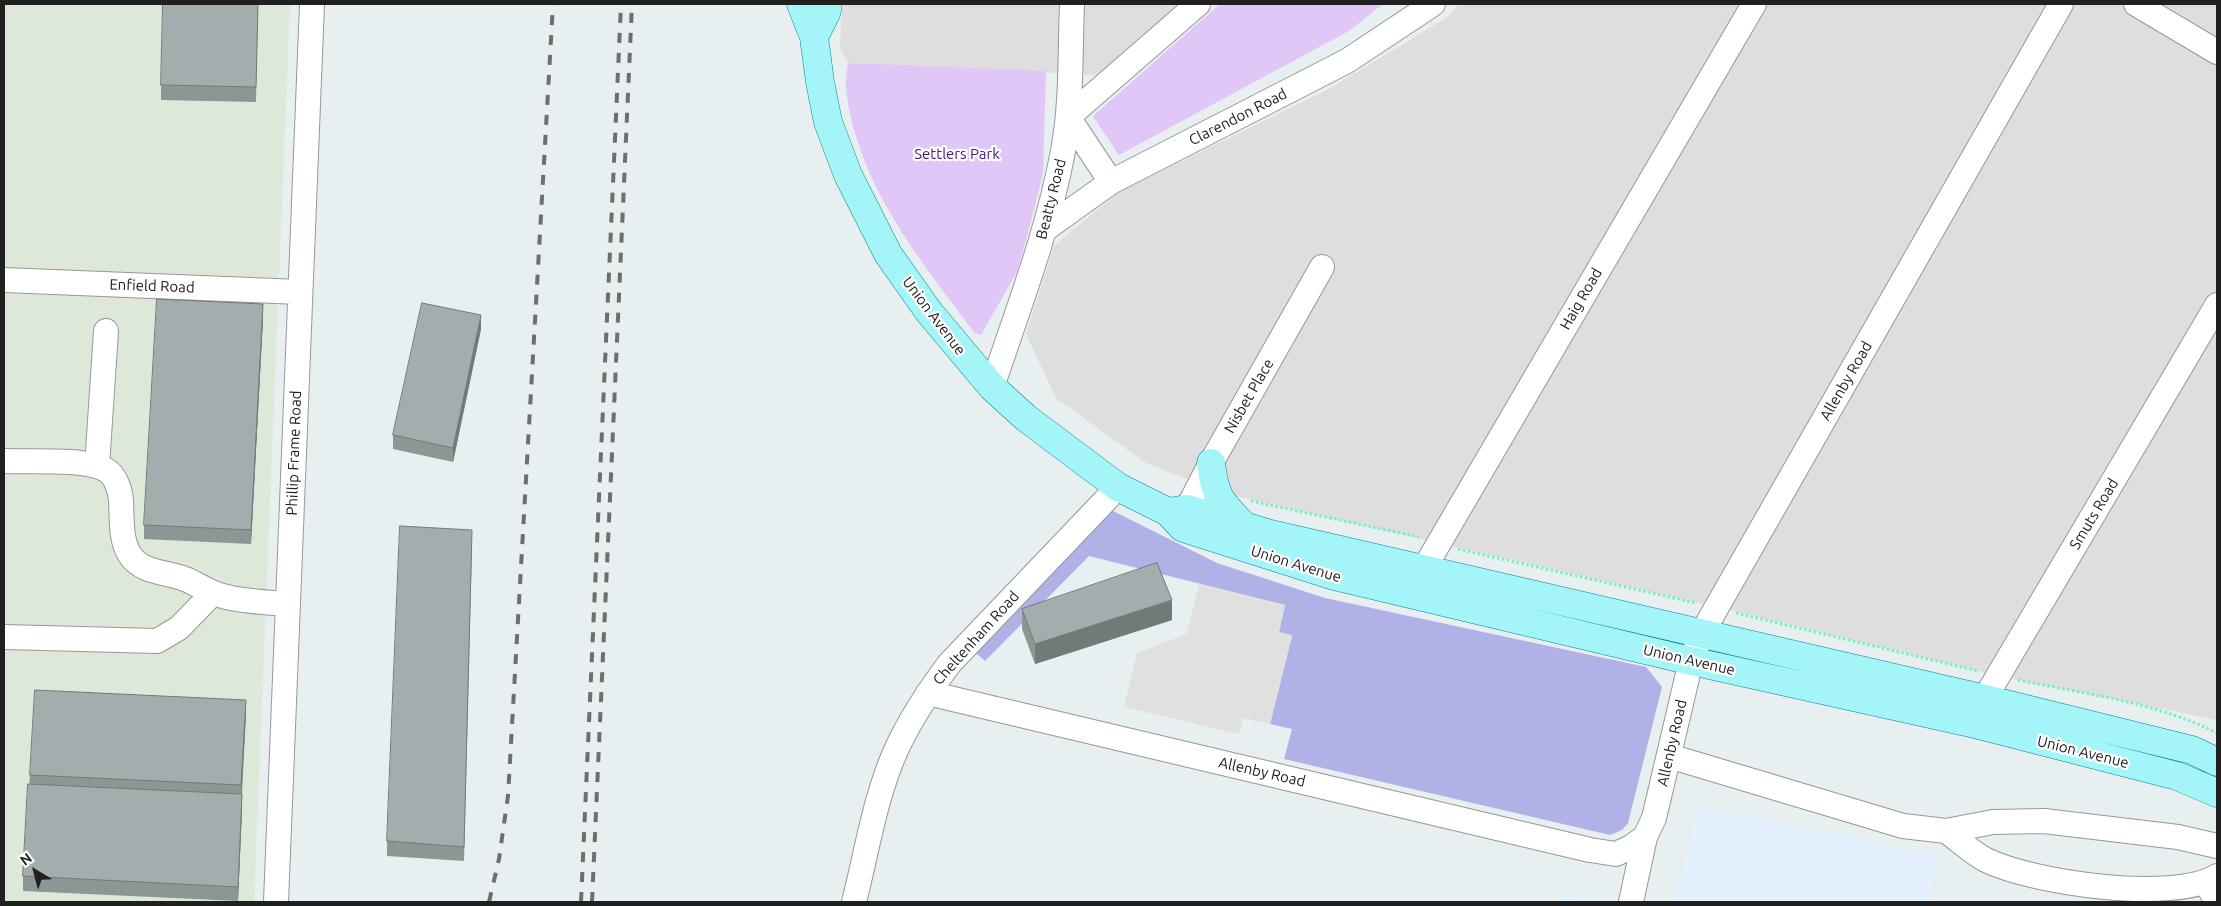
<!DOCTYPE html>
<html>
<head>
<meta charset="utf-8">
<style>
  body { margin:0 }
  #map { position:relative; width:2221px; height:906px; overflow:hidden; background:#e7eff0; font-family:Ubuntu,sans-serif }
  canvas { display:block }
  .frame { position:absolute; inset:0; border:5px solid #202020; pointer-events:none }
  .north { position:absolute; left:10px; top:846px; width:50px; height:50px; -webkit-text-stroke:4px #fff; paint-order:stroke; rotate:323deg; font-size:14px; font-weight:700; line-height:20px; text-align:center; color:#202020 }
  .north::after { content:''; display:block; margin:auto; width:18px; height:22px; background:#202020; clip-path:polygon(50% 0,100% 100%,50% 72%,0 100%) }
</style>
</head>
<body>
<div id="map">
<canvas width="2221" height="906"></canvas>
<div class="frame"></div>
<div class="north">N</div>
</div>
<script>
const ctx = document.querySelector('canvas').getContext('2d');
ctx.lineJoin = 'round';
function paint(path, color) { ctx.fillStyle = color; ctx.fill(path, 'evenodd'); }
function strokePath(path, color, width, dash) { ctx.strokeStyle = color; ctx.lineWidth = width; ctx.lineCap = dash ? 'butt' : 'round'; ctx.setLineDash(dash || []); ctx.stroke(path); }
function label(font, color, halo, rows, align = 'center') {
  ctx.font = font + ' Ubuntu,sans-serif'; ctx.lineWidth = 4.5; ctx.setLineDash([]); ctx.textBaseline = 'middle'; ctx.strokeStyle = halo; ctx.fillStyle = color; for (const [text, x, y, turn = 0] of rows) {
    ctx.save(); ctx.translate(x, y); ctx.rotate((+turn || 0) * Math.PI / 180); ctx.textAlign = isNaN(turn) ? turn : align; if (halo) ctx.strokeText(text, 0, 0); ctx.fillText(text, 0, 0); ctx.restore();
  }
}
paint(new Path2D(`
  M 842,4 L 1180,4 L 1099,75 L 848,63 L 840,48 Z
  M 1459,4 L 2217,4 L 2217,720 L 1999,676 L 1717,607 L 1226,494 L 1146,463 L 1056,398 L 1026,334 L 1054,246 L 1119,192 L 1329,89 L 1446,18 Z`), '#dddedd');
paint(new Path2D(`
  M 4,4 L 290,4 L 254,902 L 4,902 Z`), '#dee8d9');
paint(new Path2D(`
  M 1698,807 L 1939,856 L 1928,902 L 1675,902 Z
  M 1562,893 L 1604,902 L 1560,902 Z`), '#e2f1fd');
paint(new Path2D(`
  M 1109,509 L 1217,563 L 1325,598 L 1646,667 L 1662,687 L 1628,823 L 1622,830 L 1610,835 L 1284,759 L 1292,729 L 1270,724 L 1292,636 L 1279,632 L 1285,605 L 1089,556 L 985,661 L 974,651 Z`), '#b0b1e7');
paint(new Path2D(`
  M 1220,4 L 1383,4 L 1349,31 L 1119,155 L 1093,116 Z
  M 848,63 L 1046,71 L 1043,174 L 1030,225 L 1017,272 L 981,335 L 975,333 C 920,260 857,184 846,89 C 845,81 847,71 848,63 Z`), '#e1c7f7');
paint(new Path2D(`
  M 1199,584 L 1285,605 L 1279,632 L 1292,635 L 1270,724 L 1243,718 L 1239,734 L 1124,707 L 1137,653 L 1187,634 Z`), '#e0e0e0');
const minor = new Path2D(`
  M 2136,4 L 2217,52
  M 1111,182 L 1068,117 L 1198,4
  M 1044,230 L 1111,182 L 1347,61 L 1433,4
  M 4,280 L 300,292
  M 992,387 C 1018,309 1048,232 1063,151 C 1072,103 1070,53 1072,4
  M 4,461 C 29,462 86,458 106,470 C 115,475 120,489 121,500 C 122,517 120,540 130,555 C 141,573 168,572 185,579 C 198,584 209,593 223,596 C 243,602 267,602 288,604
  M 97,466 L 106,331
  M 1183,527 L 1187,509 L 1211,463 L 1322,267
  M 1415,584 L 1754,4
  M 4,637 L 157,641 L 179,628 L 213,593
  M 928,693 L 1590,850 L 1616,854 L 1631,847 L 1645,837 L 1654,818 L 1691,661 L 1702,633 L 2061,4
  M 1975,715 L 2217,305
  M 1669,756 L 1903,826 L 1946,831 L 1993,822 L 2044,821 L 2178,837 L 2217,846
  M 1946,831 C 1959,840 1972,853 1986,860 C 2033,883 2173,903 2217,876
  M 2206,883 L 2217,902
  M 276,902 L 312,4
  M 854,902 C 867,851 875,796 897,748 C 911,718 929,691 949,664 L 1118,487
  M 1631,902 L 1645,837`);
const major = new Path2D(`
  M 801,4 L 814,37 L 820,82 L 828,122 L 848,175 L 888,254 L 929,312 L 992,387 L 1026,418 L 1118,487 L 1168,512 L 1183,528 L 1334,576 L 1691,661 L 1971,723 L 2177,776 L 2217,793
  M 814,37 L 827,11 L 827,4
  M 1211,463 C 1215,497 1220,501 1243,525
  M 1168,512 L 1187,509 L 1270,534 L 1340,550 L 1985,699 L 2192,750 L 2217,762`);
strokePath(minor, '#979797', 26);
strokePath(major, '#088193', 29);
strokePath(new Path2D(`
  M 1251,501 L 1419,537
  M 1458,549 L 1696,603
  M 1736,613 L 1978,671
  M 2018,680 C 2085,694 2156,702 2217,733`), '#75f2bc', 3, [2.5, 2.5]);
strokePath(minor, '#fff', 24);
strokePath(major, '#a4f5f7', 28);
strokePath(new Path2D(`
  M 489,902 L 499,859 L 508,796 L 553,4
  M 581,902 L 621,4
  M 592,902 L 632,4`), '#6e6e6e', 4, [10, 10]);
paint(new Path2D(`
  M 258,4 L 256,102 L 161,100 L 161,85 Z
  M 263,319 L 251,544 L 144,539 L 144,525 Z
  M 481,329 L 453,462 L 393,449 L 393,435 Z
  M 472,544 L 464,861 L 387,856 L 387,841 Z
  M 1022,609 L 1172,620 L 1035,664 L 1022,629 Z
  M 246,714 L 242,794 L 242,809 L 238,901 L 23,891 L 23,876 L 30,775 Z`), '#8b9695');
paint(new Path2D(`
  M 263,304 L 263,319 L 251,544 L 251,530 Z
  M 481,315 L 481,329 L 453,462 L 453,448 Z
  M 1172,600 L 1172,620 L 1035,664 L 1035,644 Z
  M 246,700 L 246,714 L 241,800 L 241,785 Z
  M 242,794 L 242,809 L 238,901 L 238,887 Z`), '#717a79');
const building = new Path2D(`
  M 163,4 L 258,4 L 256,87 L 161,85 Z
  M 157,299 L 263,304 L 251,530 L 144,525 Z
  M 422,303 L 481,315 L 453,448 L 393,435 Z
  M 400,526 L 472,530 L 464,847 L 387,841 Z
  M 1157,563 L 1172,600 L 1035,644 L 1022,609 Z
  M 35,690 L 246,700 L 241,785 L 30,775 Z
  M 28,784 L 242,794 L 238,887 L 23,876 Z`);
paint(building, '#a2aead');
strokePath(building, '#717a79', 1);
label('15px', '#202020', '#fff', [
  ["Clarendon Road",1238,117,-27],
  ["Beatty Road",1051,199,-76],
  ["Enfield Road",152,286,2],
  ["Haig Road",1581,299,-60],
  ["Union Avenue",934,316,53],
  ["Allenby Road",1846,381,-60],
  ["Nisbet Place",1249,396,-60],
  ["Phillip Frame Road",294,453,-88],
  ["Smuts Road",2094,514,-59],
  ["Union Avenue",1296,564,17],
  ["Cheltenham Road",976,638,-48],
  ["Union Avenue",1689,660,13],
  ["Allenby Road",1672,743,-77],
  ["Union Avenue",2083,752,14],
  ["Allenby Road",1262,772,13]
]);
label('15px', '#4a127a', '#fff', [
  ["Settlers Park",957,154]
]);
</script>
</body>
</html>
